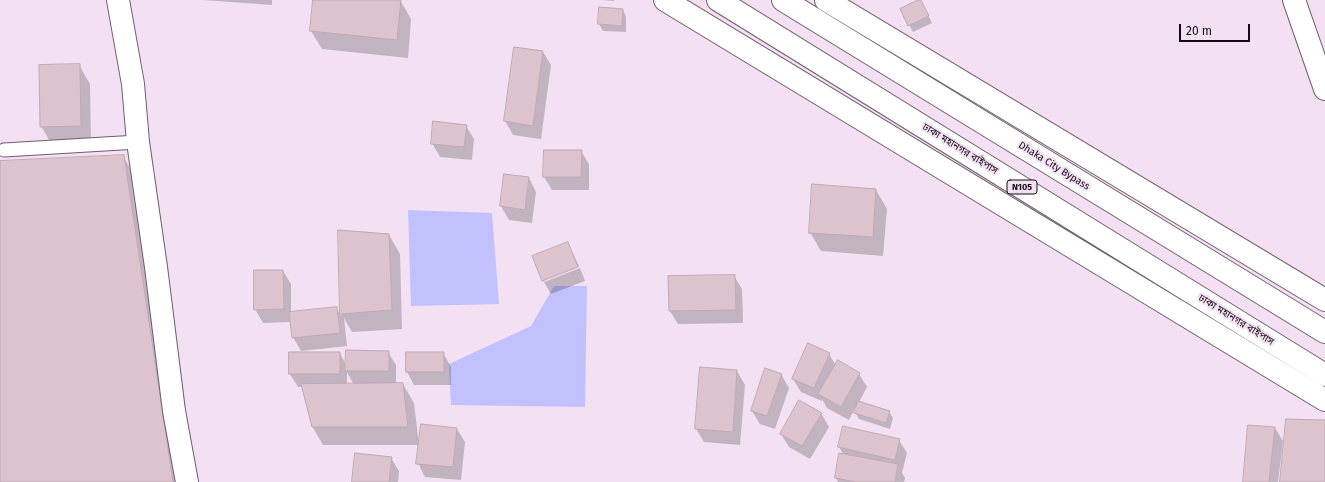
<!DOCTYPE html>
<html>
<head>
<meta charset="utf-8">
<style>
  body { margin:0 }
  #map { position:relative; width:1325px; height:482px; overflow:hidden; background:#f3e0f2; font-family:"Fira Sans",sans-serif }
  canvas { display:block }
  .scale { position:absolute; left:1179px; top:24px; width:71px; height:18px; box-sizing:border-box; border:2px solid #120c12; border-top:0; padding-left:5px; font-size:12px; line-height:14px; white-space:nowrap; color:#120c12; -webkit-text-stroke:3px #f3e0f2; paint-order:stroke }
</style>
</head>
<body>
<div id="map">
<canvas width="1325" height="482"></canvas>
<div class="scale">20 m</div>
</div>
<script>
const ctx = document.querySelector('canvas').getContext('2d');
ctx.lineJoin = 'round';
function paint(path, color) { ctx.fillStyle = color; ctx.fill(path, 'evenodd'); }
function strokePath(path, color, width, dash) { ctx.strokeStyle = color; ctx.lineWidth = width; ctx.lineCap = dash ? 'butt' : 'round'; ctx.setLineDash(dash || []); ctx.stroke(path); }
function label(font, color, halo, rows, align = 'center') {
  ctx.font = font + ' "Fira Sans","Noto Sans Bengali",sans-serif'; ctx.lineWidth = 4; ctx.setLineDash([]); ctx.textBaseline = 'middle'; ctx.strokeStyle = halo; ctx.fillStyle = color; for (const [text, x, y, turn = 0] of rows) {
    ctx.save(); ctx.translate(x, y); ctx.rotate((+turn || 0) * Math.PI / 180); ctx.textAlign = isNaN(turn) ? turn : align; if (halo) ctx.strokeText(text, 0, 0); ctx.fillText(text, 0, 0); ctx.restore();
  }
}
paint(new Path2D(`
  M 408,210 L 492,213 L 499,304 L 411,306 Z
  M 554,286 L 587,286 L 585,407 L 451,405 L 449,364 L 531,326 Z`), '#c0c1fe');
paint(new Path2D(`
  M 203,0 L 272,0 L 272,5 Z
  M 314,0 L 400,0 L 411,19 L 408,58 L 322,49 L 311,31 Z
  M 601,0 L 614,0 L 614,1 Z
  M 924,7 L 932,23 L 913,32 L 901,9 Z
  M 623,10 L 626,17 L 626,32 L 603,31 L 599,24 Z
  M 515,48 L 543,52 L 551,65 L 541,139 L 513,135 L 505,121 Z
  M 79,65 L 90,84 L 91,145 L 52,145 L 41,126 Z
  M 466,126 L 474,139 L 472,160 L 440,157 L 432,143 Z
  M 581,151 L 589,164 L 589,190 L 552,190 L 544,177 Z
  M 123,156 L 136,179 L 182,482 L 0,482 L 0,162 Z
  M 505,175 L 529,178 L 536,192 L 532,223 L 509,220 L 501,206 Z
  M 876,190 L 887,209 L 883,256 L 821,251 L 810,232 Z
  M 339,231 L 389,235 L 400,254 L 402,329 L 352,332 L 344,318 L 347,346 L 301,351 L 293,337 L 291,322 L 263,323 L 255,309 L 283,271 L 291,284 L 291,312 L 336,308 L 341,316 Z
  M 568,243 L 579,266 L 543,281 L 533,257 Z
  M 580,268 L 585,281 L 551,294 L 544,282 Z
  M 734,276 L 742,289 L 743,323 L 678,324 L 670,311 Z
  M 388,352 L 396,365 L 396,384 L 403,384 L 414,403 L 419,445 L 457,429 L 465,442 L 461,480 L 425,477 L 418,463 L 419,445 L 323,445 L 312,426 L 303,387 L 298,387 L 290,374 L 340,353 L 346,365 ZM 347,372 L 354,385 L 347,385 Z
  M 443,353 L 451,367 L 451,385 L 414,385 L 407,372 Z
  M 829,354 L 836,366 L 859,374 L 867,387 L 859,402 L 889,412 L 893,418 L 890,429 L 859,419 L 855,412 L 856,406 L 849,420 L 827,408 L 822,399 L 822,401 L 801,392 L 793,379 Z
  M 737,371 L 745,385 L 740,445 L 704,442 L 696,429 Z
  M 781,374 L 789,388 L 775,429 L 760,424 L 752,411 Z
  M 821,413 L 829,427 L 810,459 L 789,447 L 781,434 Z
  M 1275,428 L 1283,441 L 1278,482 L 1244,482 Z
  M 899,440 L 907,453 L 902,473 L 905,478 L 904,482 L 838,482 L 836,478 L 844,455 L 839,447 Z
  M 391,458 L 399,471 L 398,482 L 353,482 Z`), '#0003');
const building = new Path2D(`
  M 313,0 L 401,0 L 397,40 L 310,31 Z
  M 918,0 L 921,0 L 929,16 L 908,26 L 900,9 Z
  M 599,7 L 623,9 L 622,26 L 598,24 Z
  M 514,47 L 543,51 L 533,126 L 504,121 Z
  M 80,64 L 81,126 L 40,127 L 39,65 Z
  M 433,121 L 467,125 L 464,147 L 431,144 Z
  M 544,150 L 582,150 L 581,177 L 543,177 Z
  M 124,155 L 173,482 L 0,482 L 0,161 Z
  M 504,174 L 529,177 L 525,210 L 500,206 Z
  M 812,184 L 876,189 L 873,237 L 809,233 Z
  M 338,230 L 389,234 L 392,310 L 340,314 Z
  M 568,242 L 578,267 L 542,281 L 532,256 Z
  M 254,270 L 283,270 L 284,309 L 254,310 Z
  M 735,275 L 736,310 L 669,311 L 668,276 Z
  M 337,307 L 340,333 L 292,338 L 289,312 Z
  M 808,343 L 830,353 L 814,388 L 792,379 Z
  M 346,350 L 389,351 L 389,371 L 345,371 Z
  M 289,352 L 340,352 L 340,374 L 289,374 Z
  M 406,352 L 444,352 L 444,372 L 406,372 Z
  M 838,360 L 860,373 L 841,407 L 818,394 Z
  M 700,367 L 737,370 L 733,432 L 695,429 Z
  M 765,368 L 782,374 L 767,416 L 751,411 Z
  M 403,383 L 408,427 L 312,427 L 301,384 Z
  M 799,400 L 822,413 L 802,446 L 780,434 Z
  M 858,401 L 890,411 L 886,423 L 854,413 Z
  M 1286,419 L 1325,420 L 1325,482 L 1280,482 Z
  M 421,424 L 457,428 L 453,467 L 416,464 Z
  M 1248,425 L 1275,427 L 1269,482 L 1243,482 Z
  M 843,426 L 900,439 L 895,460 L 838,447 Z
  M 355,453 L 392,457 L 389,482 L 352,482 Z
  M 839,453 L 898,464 L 895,482 L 856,482 L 835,478 Z`);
paint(building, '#dcc3ce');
strokePath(building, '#c1a8b3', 1);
const lane = new Path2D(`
  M 4,150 L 138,142`);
const street = new Path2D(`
  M 118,0 L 133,84 L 138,142 L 156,267 L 174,411 L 187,482
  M 1294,0 L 1325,89`);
const secondary = new Path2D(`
  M 665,0 L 1325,400
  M 826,0 L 1325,300`);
const highway = new Path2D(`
  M 718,0 L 1325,375
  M 783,0 L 1325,332`);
strokePath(lane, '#6f5e6e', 15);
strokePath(street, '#6f5e6e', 24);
strokePath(secondary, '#6f5e6e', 24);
strokePath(highway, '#6f5e6e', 24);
strokePath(lane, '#fff', 13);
strokePath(street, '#fff', 22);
strokePath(secondary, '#fff', 22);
strokePath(highway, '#fff', 22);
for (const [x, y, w] of [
  [1022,187,30]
]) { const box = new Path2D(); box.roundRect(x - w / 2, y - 7, w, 14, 3); ctx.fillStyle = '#f3e0f2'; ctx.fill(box); strokePath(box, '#120c12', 1); }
label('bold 9px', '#120c12', null, [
  ["N105",1022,187]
]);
label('10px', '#120c12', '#f3e0f2', [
  ["ঢাকা মহানগর বাইপাস",960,149,32],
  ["Dhaka City Bypass",1054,166,32],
  ["ঢাকা মহানগর বাইপাস",1236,320,32]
]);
</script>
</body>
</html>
